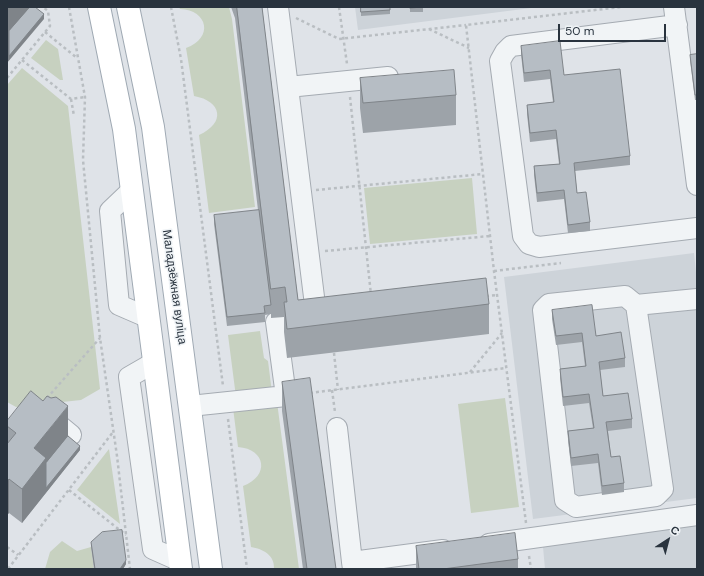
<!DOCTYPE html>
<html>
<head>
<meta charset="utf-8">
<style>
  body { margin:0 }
  #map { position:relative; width:704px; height:576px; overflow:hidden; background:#dfe3e8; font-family:"DM Sans",sans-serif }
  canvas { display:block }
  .frame { position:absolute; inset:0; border:8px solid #29333e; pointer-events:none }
  .north { position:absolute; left:648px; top:520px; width:40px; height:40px; -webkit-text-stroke:3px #eef2f5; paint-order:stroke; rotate:36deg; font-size:11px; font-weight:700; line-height:16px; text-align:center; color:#29333e }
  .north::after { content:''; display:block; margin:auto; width:14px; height:18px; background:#29333e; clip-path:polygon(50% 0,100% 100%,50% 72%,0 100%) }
  .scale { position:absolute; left:558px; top:24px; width:108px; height:18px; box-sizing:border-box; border:2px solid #29333e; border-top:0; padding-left:5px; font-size:12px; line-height:14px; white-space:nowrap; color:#29333e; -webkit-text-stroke:3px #eef2f5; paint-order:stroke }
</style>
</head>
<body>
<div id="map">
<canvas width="704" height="576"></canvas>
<div class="frame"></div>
<div class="north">С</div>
<div class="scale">50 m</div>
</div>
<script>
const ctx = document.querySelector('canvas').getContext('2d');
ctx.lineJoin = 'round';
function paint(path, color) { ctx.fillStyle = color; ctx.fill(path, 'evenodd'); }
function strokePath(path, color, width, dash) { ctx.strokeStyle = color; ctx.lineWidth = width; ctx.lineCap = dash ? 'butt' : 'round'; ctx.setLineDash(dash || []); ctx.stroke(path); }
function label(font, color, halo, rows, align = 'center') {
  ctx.font = font + ' "DM Sans",sans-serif'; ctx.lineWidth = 3; ctx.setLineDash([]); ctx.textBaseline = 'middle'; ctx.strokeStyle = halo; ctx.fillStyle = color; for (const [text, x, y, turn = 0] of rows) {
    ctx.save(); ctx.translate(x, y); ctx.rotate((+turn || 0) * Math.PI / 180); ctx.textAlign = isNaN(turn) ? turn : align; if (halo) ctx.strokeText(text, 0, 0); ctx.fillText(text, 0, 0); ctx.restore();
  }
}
paint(new Path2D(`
  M 355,7 L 539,7 L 358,30 Z
  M 694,253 L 697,282 L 697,498 L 533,519 L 504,277 Z
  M 697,524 L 697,569 L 545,569 L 543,547 Z`), '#cdd3d9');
paint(new Path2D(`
  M 179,7 L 229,7 L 232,19 L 255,207 L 209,213 L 199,135 C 226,123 222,101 194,96 L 186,48 C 214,38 208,10 180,9 Z
  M 46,40 L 58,49 L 63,80 L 60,80 L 31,58 Z
  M 22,68 L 68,106 L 100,389 L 81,400 L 16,407 L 7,402 L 7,85 Z
  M 472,178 L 477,234 L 370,244 L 364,188 Z
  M 260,331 L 264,358 L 268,361 L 272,393 L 236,397 L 228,335 Z
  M 505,398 L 519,507 L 471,513 L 458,404 Z
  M 277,402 L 299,569 L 274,569 C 275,555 263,549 251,547 L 243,486 C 270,476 266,449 238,447 L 233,408 Z
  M 109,449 L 120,524 L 77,490 Z
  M 62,541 L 77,551 L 91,547 L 94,569 L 45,569 L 50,552 Z`), '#c7d1c0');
const minor = new Path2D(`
  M 278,7 L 316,313 L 328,312
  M 674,7 L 697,185
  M 677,25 L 511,46 L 505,52 L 500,61 L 523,236 L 529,244 L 539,247 L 697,228
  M 288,87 L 388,77
  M 132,190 L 110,211 L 119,305 L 149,318
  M 636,305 L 663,489 L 656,496 L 576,507 L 565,500 L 543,310 L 549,304 L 625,296 L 636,305 L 697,299
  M 155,362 L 129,377 L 153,549 L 180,561
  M 190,406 L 286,396 L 276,322
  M 337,428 L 352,562
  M 7,444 L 28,419 L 48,416 L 71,435
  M 489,544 L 697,515
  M 353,569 L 352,562 L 443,550`);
const major = new Path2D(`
  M 99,7 L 124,129 L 181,569
  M 128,7 L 153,127 L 211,569`);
strokePath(minor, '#a5abb2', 22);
strokePath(major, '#9fa9b3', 24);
strokePath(new Path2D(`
  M 69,7 L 85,97 L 83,160 L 100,338 L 117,456 L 130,569
  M 171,7 L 181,59 L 223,386
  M 339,7 L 347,64
  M 296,18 L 339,39 L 466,25
  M 429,29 L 469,48
  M 45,32 L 77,58
  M 22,60 L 71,99 L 85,97
  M 7,78 L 50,26 L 48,11 L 43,7
  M 350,97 L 371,295
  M 71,99 L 74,116
  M 316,190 L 483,174
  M 325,251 L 490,236
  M 494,271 L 561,263
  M 486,296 L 497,295
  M 334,353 L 338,390
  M 470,372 L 502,333
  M 332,390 L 335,412
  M 310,393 L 506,368
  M 47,398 L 100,338
  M 228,419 L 247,569
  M 69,490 L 126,535
  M 526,523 L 494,271 L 466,25 L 621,7
  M 7,547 L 18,555
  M 529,556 L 531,569
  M 8,569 L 113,432`), '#b9bec2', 2.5, [3, 3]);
strokePath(minor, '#f1f4f6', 20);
strokePath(major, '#fff', 22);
paint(new Path2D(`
  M 231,7 L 262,7 L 298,300 L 489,304 L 489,334 L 287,358 L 284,332 L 284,317 L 271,318 L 271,314 L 265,315 L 265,322 L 227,326 L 214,224 L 214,215 L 258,210 L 235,18 Z
  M 361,7 L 390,7 L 390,14 L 361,16 Z
  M 410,7 L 423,7 L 423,12 L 410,12 Z
  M 521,46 L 564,75 L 630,156 L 630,165 L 575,171 L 577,193 L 590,222 L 590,231 L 568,233 L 564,199 L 537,202 L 534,175 L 534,166 L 559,164 L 556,139 L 530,142 L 527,114 L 527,105 L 553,102 L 550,79 L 524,82 L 521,54 Z
  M 697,54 L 697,100 L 695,100 L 690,60 L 690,55 Z
  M 360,78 L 456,95 L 456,125 L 363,133 L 360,108 Z
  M 552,310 L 596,336 L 625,358 L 625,367 L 600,370 L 603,396 L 632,419 L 632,428 L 608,431 L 611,457 L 624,483 L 624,492 L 602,495 L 598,463 L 571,466 L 568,440 L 568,431 L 593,428 L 589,403 L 563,406 L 560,378 L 560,369 L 585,366 L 582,342 L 556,345 L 552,319 Z
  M 282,382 L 336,569 L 303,569 L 282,411 Z
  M 7,421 L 68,436 L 80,450 L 22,523 L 9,513 L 7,515 Z
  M 91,542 L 126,564 L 123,569 L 94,569 L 91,547 Z
  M 416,546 L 518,559 L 518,569 L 416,569 Z`), '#9da3a9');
paint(new Path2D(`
  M 7,7 L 32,7 L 44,14 L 44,19 L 7,63 Z
  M 68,406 L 68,441 L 80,446 L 80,450 L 22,523 L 22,489 L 34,448 Z
  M 9,479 L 9,513 L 7,515 L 7,481 Z
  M 126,560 L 126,564 L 123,569 L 120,569 Z`), '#7f8489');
const building = new Path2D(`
  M 30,7 L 35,7 L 44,14 L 9,56 L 9,31 Z
  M 237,7 L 262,7 L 298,300 L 486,278 L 489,304 L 287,329 L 284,302 L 287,302 L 285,287 L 271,289 Z
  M 361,7 L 390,7 L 390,10 L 361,12 Z
  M 410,7 L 423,7 L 410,8 Z
  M 560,41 L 564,75 L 620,69 L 630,156 L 574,163 L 577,193 L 586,192 L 590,222 L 568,225 L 564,190 L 537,193 L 534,166 L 560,164 L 556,130 L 530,133 L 527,105 L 554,102 L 550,70 L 524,73 L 521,46 Z
  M 697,54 L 697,95 L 695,95 L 690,55 Z
  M 454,70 L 456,95 L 363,103 L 360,78 Z
  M 259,210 L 271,305 L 264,306 L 265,313 L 227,317 L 214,215 Z
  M 592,305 L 596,336 L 621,332 L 625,358 L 599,362 L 603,396 L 628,393 L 632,419 L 606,422 L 611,457 L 620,456 L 624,483 L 602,486 L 598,454 L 571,458 L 568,431 L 594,428 L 589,394 L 563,397 L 560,369 L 586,366 L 582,333 L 556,336 L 552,310 Z
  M 310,378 L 336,569 L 307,569 L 282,382 Z
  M 31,391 L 43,401 L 47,396 L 51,398 L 56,397 L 68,406 L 34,448 L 46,458 L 22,489 L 9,479 L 7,481 L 7,444 L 16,433 L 7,426 L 7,421 Z
  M 68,436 L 80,446 L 46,488 L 46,463 Z
  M 122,530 L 126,560 L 120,569 L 95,569 L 91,542 L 102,532 Z
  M 515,533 L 518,559 L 443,569 L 419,569 L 416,546 Z`);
paint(building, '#b6bdc4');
strokePath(building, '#7f8489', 1);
label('12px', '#29333e', '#eef2f5', [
  ["Маладзёжная вуліца",174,287,82]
]);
</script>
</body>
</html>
